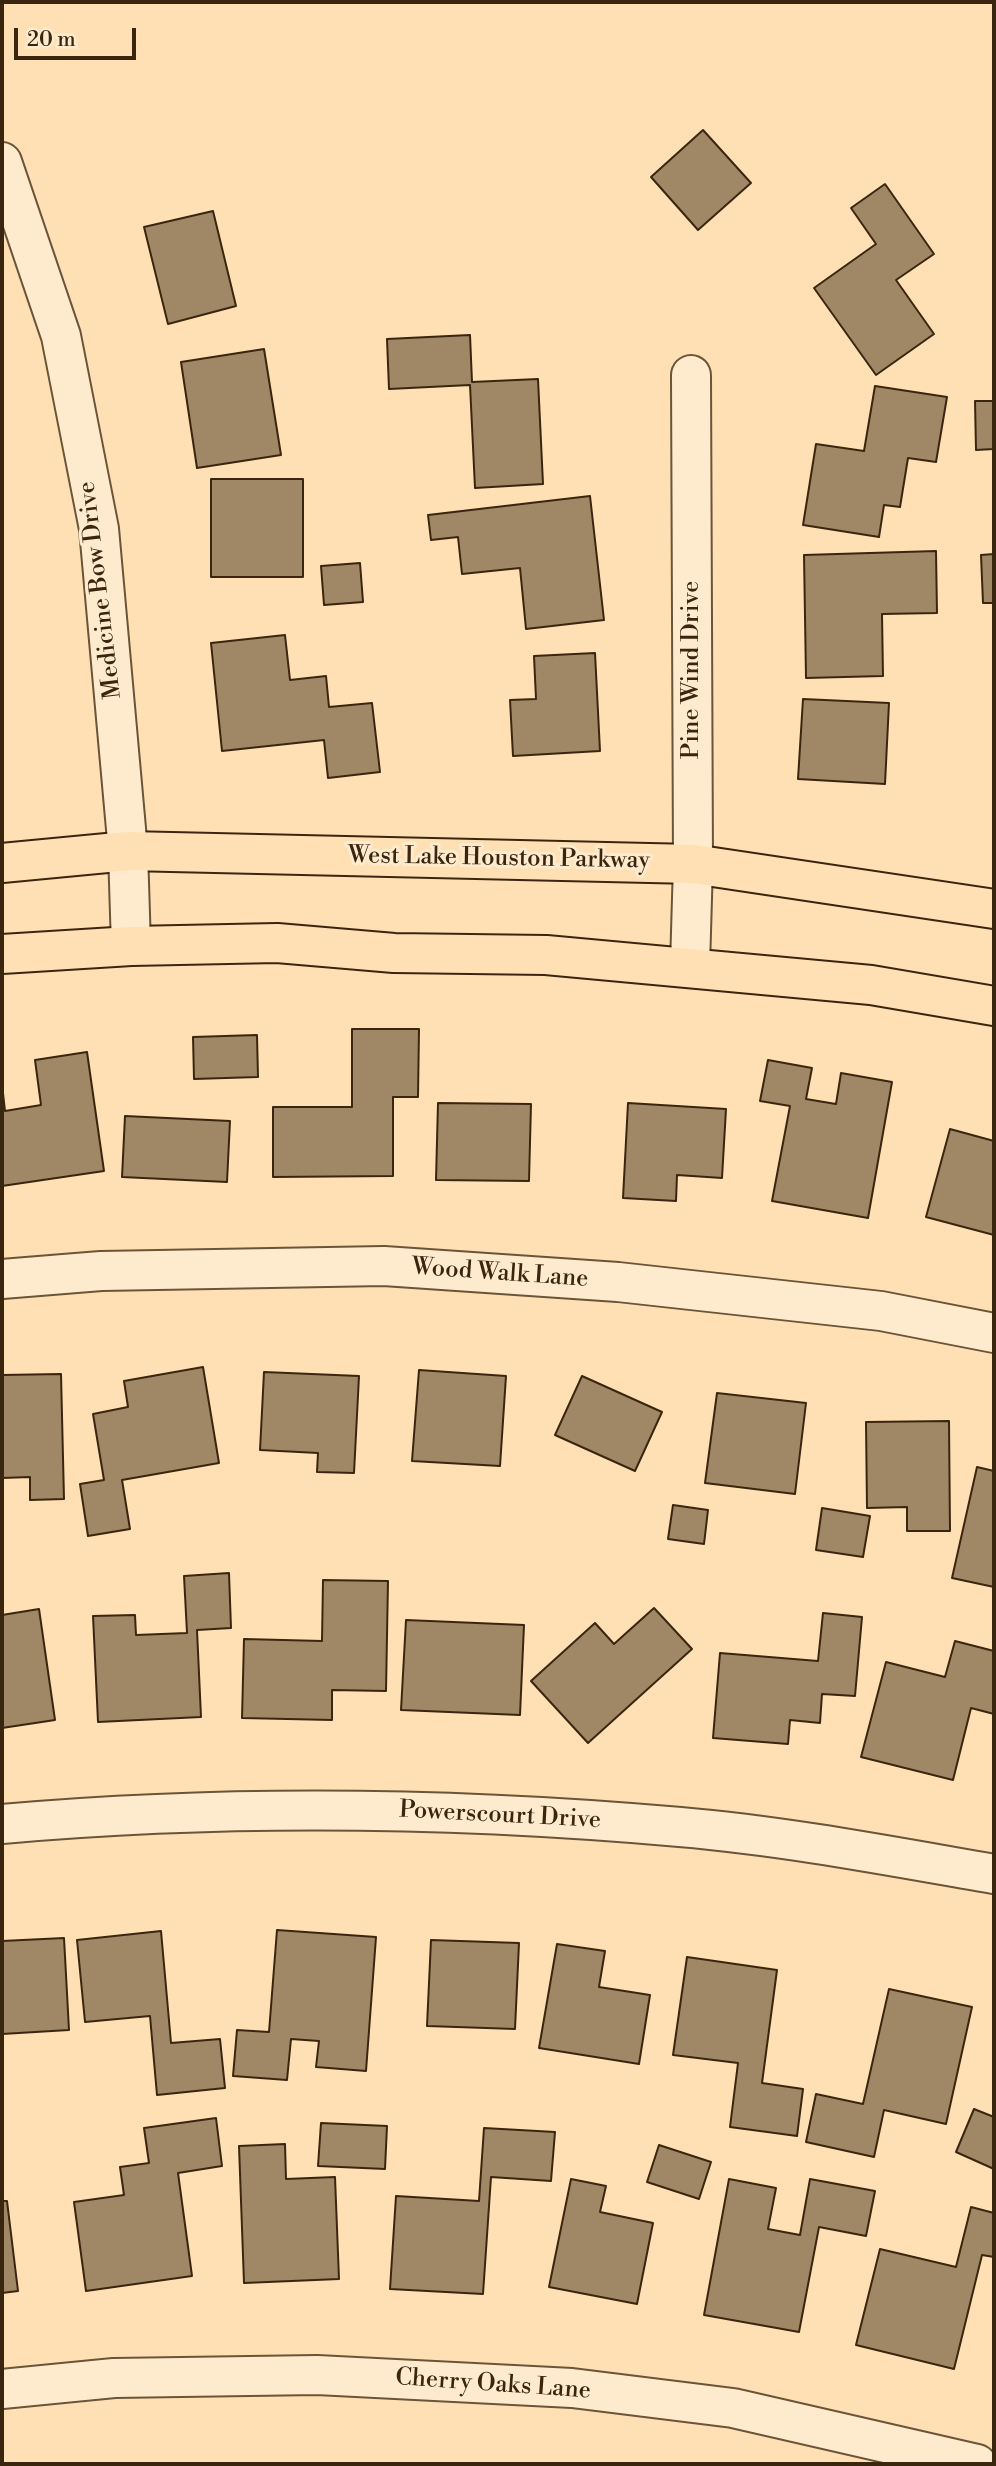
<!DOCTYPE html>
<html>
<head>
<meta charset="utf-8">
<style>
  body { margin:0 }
  #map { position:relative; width:996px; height:2466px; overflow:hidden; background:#fee0b4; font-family:"Libre Bodoni",serif }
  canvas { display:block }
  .frame { position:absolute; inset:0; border:4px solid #3a260f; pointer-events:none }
  .scale { position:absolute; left:14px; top:28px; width:122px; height:32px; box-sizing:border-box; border:4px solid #3a260f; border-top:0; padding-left:9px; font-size:21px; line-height:24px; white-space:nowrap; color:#3a260f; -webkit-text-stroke:5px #feebce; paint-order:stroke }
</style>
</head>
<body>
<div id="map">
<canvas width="996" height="2466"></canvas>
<div class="frame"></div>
<div class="scale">20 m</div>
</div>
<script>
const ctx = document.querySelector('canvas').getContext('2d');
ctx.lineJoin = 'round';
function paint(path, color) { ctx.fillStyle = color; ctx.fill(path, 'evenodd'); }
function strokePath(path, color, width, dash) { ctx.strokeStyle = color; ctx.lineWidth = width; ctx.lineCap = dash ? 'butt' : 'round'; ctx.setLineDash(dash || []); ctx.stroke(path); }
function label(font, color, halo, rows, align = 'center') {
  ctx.font = font + ' "Libre Bodoni",serif'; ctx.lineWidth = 6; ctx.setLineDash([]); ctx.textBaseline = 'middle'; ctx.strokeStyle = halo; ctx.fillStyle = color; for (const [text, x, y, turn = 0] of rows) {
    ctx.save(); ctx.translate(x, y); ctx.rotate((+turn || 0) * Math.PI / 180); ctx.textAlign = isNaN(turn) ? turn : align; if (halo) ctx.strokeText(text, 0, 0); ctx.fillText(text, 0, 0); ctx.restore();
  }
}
const building = new Path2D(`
  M 703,130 L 751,183 L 698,230 L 651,177 Z
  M 885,184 L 934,254 L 896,280 L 934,334 L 876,375 L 814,288 L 876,244 L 851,208 Z
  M 213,211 L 236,306 L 168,324 L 144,227 Z
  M 470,335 L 472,382 L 538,379 L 543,484 L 475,488 L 470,385 L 389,389 L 387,339 Z
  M 264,349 L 281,455 L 197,468 L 181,362 Z
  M 875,386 L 947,397 L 936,462 L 908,458 L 900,507 L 884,505 L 879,537 L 803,525 L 816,444 L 864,451 Z
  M 975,401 L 994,401 L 994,449 L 976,450 Z
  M 211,479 L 303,479 L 303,577 L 211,577 Z
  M 590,496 L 604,620 L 526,629 L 520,568 L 462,574 L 458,537 L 431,540 L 428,515 Z
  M 936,551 L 937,613 L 882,614 L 883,676 L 806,678 L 804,555 Z
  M 994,554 L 994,603 L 983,603 L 981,555 Z
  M 360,563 L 363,602 L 324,605 L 321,566 Z
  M 285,635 L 290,680 L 326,676 L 329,707 L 372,703 L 380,772 L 328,778 L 324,740 L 222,751 L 211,643 Z
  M 595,653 L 600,751 L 513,756 L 510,700 L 536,699 L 534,656 Z
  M 803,699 L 889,703 L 885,784 L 798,779 Z
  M 352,1029 L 419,1029 L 418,1097 L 393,1097 L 393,1176 L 273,1177 L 273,1107 L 352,1107 Z
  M 257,1035 L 258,1077 L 194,1079 L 193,1037 Z
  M 87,1052 L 104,1171 L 2,1186 L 2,1084 L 5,1111 L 41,1105 L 35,1060 Z
  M 768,1060 L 812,1068 L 806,1099 L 836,1104 L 841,1073 L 892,1082 L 868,1218 L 772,1201 L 790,1106 L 760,1101 Z
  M 438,1103 L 531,1104 L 529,1181 L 436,1180 Z
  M 628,1103 L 726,1109 L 722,1178 L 677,1175 L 676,1201 L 623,1198 Z
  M 125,1116 L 230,1121 L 227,1182 L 122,1177 Z
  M 950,1129 L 994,1141 L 994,1235 L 926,1217 Z
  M 203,1367 L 219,1463 L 122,1480 L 130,1529 L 88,1536 L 80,1484 L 104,1480 L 93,1414 L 128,1407 L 124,1381 Z
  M 419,1370 L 506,1376 L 500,1466 L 412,1461 Z
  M 264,1372 L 359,1376 L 354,1473 L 317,1472 L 318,1453 L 260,1450 Z
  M 61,1374 L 64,1499 L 30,1500 L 30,1477 L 2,1478 L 2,1375 Z
  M 582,1376 L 662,1412 L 635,1471 L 555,1435 Z
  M 717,1393 L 806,1403 L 795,1494 L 705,1483 Z
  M 949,1421 L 950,1531 L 907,1531 L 907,1507 L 867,1508 L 866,1422 Z
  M 977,1467 L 994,1471 L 994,1587 L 952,1578 Z
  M 673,1505 L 708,1510 L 704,1544 L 668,1539 Z
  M 822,1508 L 870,1516 L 863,1557 L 816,1550 Z
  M 229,1573 L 231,1628 L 197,1630 L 201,1717 L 98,1722 L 93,1616 L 135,1615 L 136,1635 L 187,1633 L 184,1576 Z
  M 323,1580 L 388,1581 L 386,1691 L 332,1690 L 332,1720 L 242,1718 L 244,1639 L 322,1641 Z
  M 654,1608 L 692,1649 L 588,1743 L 531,1681 L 595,1623 L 614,1644 Z
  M 39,1609 L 55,1720 L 2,1728 L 2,1615 Z
  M 823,1613 L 862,1617 L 855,1696 L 822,1694 L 820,1723 L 790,1720 L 788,1744 L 713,1738 L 720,1653 L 818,1661 Z
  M 406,1620 L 524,1625 L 520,1715 L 401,1710 Z
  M 955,1641 L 994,1651 L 994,1714 L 971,1708 L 953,1780 L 861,1757 L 886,1662 L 945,1677 Z
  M 277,1930 L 376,1937 L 366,2071 L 316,2067 L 319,2041 L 291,2039 L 287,2080 L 233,2076 L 237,2030 L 269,2032 Z
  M 161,1931 L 171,2043 L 220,2039 L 225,2088 L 157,2095 L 150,2016 L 85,2022 L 77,1940 Z
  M 64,1938 L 69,2030 L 2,2034 L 2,1941 Z
  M 431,1940 L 519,1943 L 515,2029 L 427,2026 Z
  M 557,1944 L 605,1951 L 599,1987 L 650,1995 L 639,2064 L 539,2048 Z
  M 687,1957 L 777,1970 L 762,2083 L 803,2089 L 797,2136 L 730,2127 L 738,2063 L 673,2055 Z
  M 889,1989 L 972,2007 L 946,2124 L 884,2110 L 874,2157 L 806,2142 L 816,2094 L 863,2104 Z
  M 974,2109 L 994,2117 L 994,2169 L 956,2152 Z
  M 216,2118 L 222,2166 L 178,2173 L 192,2276 L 86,2291 L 74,2202 L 124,2195 L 120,2167 L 149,2163 L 144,2128 Z
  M 321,2123 L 387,2126 L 385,2169 L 318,2166 Z
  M 484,2128 L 555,2132 L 551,2181 L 491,2177 L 483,2294 L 390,2289 L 396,2196 L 479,2201 Z
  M 285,2144 L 286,2179 L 335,2177 L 339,2279 L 244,2283 L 239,2146 Z
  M 659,2145 L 711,2162 L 699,2199 L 647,2182 Z
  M 571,2179 L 606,2186 L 600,2212 L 653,2223 L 637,2304 L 549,2287 Z
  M 729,2179 L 776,2188 L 768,2229 L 800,2235 L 810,2179 L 875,2191 L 866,2236 L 819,2227 L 799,2332 L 704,2315 Z
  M 2,2201 L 7,2201 L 18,2291 L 2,2293 Z
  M 971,2207 L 994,2213 L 994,2257 L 982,2255 L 954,2369 L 856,2345 L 880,2249 L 956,2267 Z`);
paint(building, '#a08765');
strokePath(building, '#3a260f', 2);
const minor = new Path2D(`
  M 2,162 L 61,336 L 99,529 L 128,851 L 131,946
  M 690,966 L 693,864 L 691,375
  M 2,1279 L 101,1271 L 384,1266 L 618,1282 L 881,1311 L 994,1333
  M 2,1824 C 228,1804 453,1807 680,1827 C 785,1836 890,1856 994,1874
  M 2,2389 L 114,2378 L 317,2375 L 572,2388 L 733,2408 L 977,2464`);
const major = new Path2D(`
  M 2,863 L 128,851 L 693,864 L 994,909
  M 2,954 L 131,946 L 277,943 L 394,953 L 546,955 L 871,985 L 994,1006`);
strokePath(minor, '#6b5438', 42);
strokePath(major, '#3a260f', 42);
strokePath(minor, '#feebce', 38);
strokePath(major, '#fee0b4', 38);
label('24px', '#3a260f', '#feebce', [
  ["Medicine Bow Drive",101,590,-97],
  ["Pine Wind Drive",692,670,-90],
  ["West Lake Houston Parkway",499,859,1],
  ["Wood Walk Lane",500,1274,4],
  ["Powerscourt Drive",500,1816,3],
  ["Cherry Oaks Lane",493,2385,4]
]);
</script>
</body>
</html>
